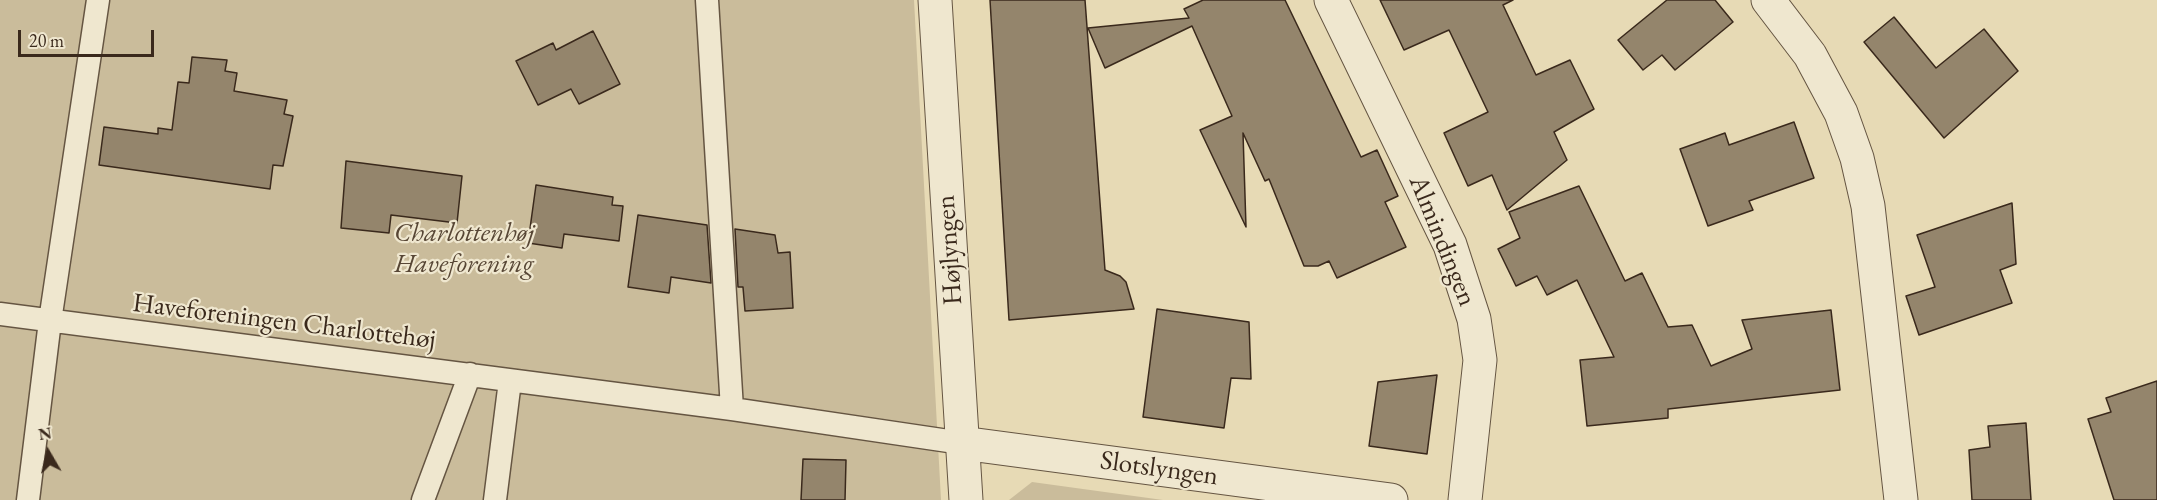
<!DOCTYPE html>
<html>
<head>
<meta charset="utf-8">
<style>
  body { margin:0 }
  #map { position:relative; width:2157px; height:500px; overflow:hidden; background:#e7dab5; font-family:"EB Garamond",serif }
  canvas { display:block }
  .north { position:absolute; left:18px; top:422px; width:60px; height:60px; -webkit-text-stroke:4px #efe7cf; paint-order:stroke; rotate:351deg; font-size:16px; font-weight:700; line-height:24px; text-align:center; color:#3a291c }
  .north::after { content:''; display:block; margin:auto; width:21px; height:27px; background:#3a291c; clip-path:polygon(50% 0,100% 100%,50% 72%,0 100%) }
  .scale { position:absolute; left:18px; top:30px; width:136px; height:27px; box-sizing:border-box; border:3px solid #3a291c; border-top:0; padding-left:8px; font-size:18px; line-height:21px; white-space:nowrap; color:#3a291c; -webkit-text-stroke:4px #efe7cf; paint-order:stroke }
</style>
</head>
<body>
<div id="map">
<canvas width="2157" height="500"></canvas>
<div class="north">N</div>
<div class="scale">20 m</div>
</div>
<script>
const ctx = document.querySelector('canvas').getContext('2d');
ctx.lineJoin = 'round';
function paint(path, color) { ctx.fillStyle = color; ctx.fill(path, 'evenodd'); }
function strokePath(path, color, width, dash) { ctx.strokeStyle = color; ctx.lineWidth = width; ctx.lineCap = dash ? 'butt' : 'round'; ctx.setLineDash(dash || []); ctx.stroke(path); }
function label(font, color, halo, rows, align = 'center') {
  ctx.font = font + ' "EB Garamond",serif'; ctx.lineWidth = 4.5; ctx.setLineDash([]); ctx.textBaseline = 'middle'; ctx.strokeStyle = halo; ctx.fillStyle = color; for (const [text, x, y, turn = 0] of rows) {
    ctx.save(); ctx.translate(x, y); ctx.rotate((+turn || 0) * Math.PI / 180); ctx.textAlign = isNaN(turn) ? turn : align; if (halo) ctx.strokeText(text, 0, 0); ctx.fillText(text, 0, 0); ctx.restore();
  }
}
paint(new Path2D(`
  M 0,0 L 914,0 L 941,500 L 0,500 Z
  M 1032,482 L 1163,500 L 1009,500 Z`), '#cabc9b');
const building = new Path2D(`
  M 990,0 L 1085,0 L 1105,270 L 1120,276 L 1126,282 L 1134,309 L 1009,320 Z
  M 1203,0 L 1285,0 L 1361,157 L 1377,150 L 1398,196 L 1385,202 L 1406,247 L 1337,278 L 1329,261 L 1318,266 L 1304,266 L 1269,179 L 1265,181 L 1243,133 L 1246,227 L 1200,130 L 1232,116 L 1192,26 L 1105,68 L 1088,28 L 1189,18 L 1184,9 Z
  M 1380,0 L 1513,0 L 1503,5 L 1536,75 L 1570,60 L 1594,109 L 1554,132 L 1567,160 L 1507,210 L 1492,175 L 1468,186 L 1444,133 L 1488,112 L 1449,30 L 1404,50 Z
  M 1667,0 L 1715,0 L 1733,22 L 1675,70 L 1662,55 L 1643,70 L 1618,40 Z
  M 1894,17 L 1936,68 L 1984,29 L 2018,71 L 1944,138 L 1864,42 Z
  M 593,31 L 620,84 L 579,104 L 571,89 L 538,105 L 516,61 L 553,43 L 556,50 Z
  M 192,57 L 227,60 L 225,71 L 237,73 L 234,91 L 287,100 L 284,114 L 293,116 L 283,166 L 273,165 L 270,189 L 99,165 L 104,127 L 158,134 L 158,128 L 172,130 L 178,82 L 189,83 Z
  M 1794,122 L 1814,178 L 1749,201 L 1753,210 L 1708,226 L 1680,149 L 1725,133 L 1729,145 Z
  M 346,161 L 462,176 L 457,223 L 391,215 L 389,233 L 341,228 Z
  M 536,185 L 613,197 L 612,205 L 623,206 L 619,241 L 564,234 L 562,248 L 528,243 Z
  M 1579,186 L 1625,281 L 1642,273 L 1668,327 L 1692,325 L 1711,366 L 1752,349 L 1742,320 L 1831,310 L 1840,390 L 1668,409 L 1668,418 L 1587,426 L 1580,360 L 1614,357 L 1577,280 L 1547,295 L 1537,276 L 1516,286 L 1498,249 L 1520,238 L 1509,212 Z
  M 2012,203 L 2016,264 L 2000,270 L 2012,303 L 1919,335 L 1906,296 L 1935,287 L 1917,235 Z
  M 638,215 L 707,225 L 711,283 L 671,277 L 669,293 L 628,287 Z
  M 735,229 L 775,235 L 778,253 L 790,252 L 793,308 L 745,311 L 743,287 L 738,287 Z
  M 1157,309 L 1249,322 L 1251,379 L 1231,378 L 1224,428 L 1143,417 Z
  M 1437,375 L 1427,454 L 1369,446 L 1378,382 Z
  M 2157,381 L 2157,500 L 2114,500 L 2088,419 L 2111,412 L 2106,398 Z
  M 2026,423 L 2031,500 L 1972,500 L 1969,450 L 1990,447 L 1988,426 Z
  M 803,459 L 846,460 L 845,500 L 801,500 Z`);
paint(building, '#94856c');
strokePath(building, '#3a291c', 1.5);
const lane = new Path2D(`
  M 707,0 L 732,409
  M 0,314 L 732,409 L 962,443
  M 28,500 L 50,321 L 98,0
  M 423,500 L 470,374
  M 495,500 L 510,381`);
const street = new Path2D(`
  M 935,0 L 966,500
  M 1331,0 L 1450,245 L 1474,319 L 1480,360 L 1465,500
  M 1768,0 L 1810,55 L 1841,113 L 1857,158 L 1868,206 L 1901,500
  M 962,443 L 1391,500`);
strokePath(lane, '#655542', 25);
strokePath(street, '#655542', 35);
strokePath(lane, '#efe7cf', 22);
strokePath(street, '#efe7cf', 33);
label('italic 27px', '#574635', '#efe7cf', [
  ["Charlottenhøj",464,234],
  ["Haveforening",464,265]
]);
label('27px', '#3a291c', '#efe7cf', [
  ["Almindingen",1442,241,68],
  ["Højlyngen",950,250,-94],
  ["Haveforeningen Charlottehøj",284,322,7],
  ["Slotslyngen",1159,469,8]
]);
</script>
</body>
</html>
